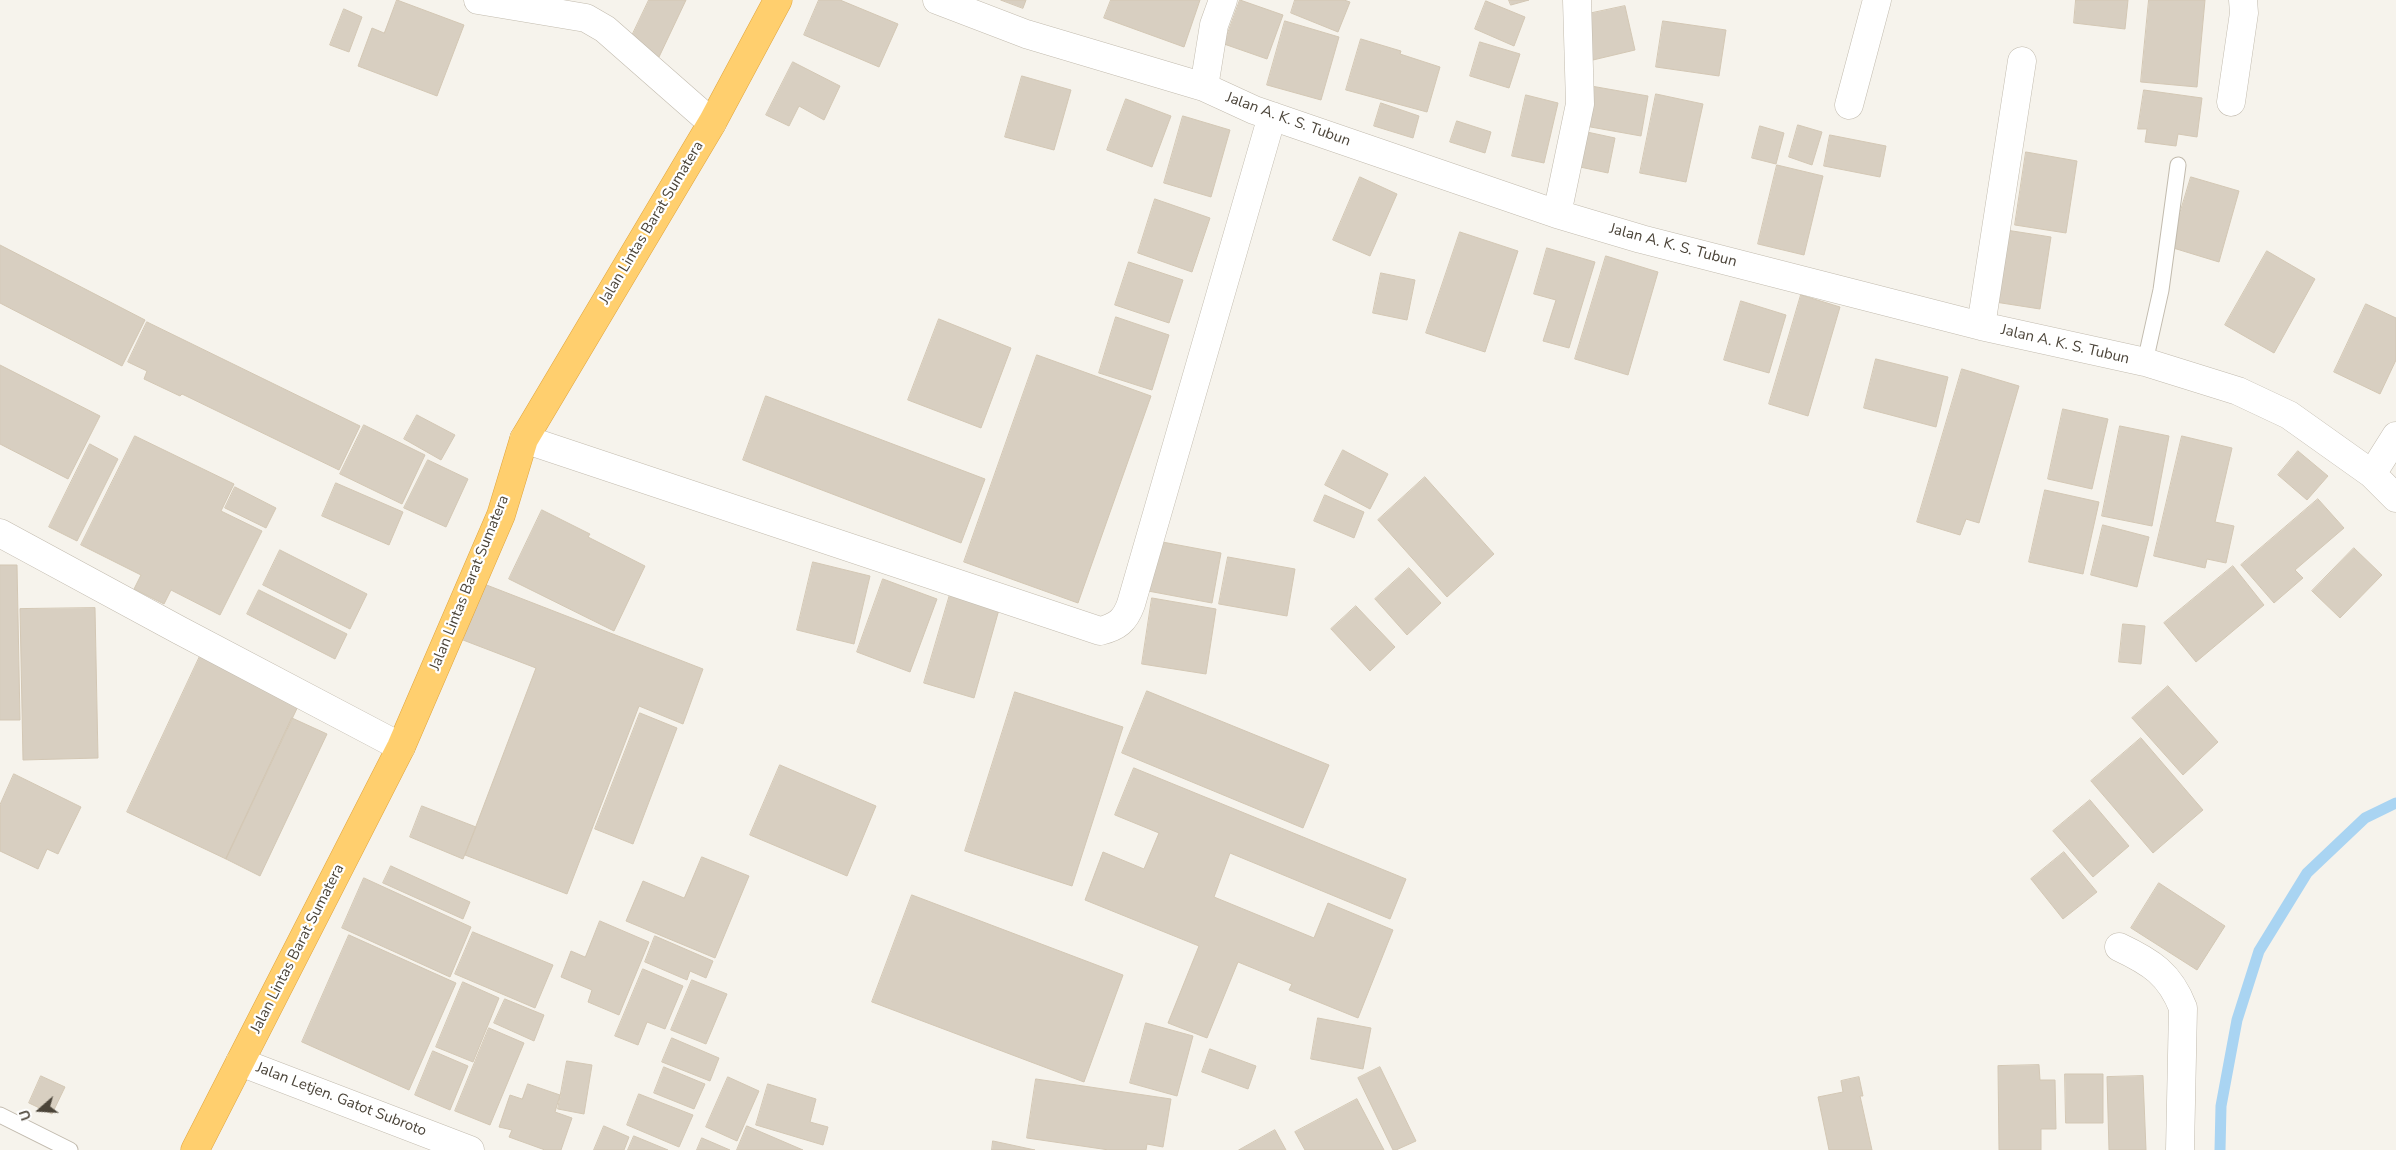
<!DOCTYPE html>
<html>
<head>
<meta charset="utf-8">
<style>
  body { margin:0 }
  #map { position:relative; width:2396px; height:1150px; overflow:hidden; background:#f6f3ec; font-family:"Nunito Sans",sans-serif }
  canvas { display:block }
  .north { position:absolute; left:15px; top:1085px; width:50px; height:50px; -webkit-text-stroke:4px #fff; paint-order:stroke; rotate:251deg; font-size:14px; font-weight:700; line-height:20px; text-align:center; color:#4b4439 }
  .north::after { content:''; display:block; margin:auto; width:18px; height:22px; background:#4b4439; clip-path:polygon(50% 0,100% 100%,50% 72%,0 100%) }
</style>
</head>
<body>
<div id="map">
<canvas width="2396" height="1150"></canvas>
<div class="north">U</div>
</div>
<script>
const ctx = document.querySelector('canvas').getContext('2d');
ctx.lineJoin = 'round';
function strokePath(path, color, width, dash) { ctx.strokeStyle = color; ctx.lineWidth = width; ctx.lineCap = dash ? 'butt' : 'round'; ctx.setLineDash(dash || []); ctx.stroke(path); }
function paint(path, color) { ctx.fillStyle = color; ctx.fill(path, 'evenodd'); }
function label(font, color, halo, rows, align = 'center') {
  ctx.font = font + ' "Nunito Sans",sans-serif'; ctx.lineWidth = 4.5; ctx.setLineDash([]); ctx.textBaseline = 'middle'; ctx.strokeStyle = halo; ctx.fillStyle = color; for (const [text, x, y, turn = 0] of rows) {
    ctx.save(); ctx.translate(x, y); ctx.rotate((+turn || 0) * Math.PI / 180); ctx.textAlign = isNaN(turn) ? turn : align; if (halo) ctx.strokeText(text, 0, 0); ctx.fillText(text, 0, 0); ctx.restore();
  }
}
strokePath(new Path2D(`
  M 2220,1150 L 2221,1106 L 2237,1020 L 2259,951 L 2307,873 L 2365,818 L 2396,803`), '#a9d4f2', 11);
const building = new Path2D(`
  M 397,0 L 464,25 L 437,96 L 358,66 L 372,28 L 384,33 Z
  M 649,0 L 686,0 L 659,57 L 629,42 Z
  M 819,0 L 840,0 L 898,24 L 879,67 L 804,35 Z
  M 1001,0 L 1026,0 L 1023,8 Z
  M 1111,0 L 1200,0 L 1184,47 L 1104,18 Z
  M 1240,0 L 1283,15 L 1267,59 L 1224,44 Z
  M 1295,0 L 1344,0 L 1350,2 L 1338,32 L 1291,13 Z
  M 1509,0 L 1529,0 L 1511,5 Z
  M 2076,0 L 2128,0 L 2125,29 L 2074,23 Z
  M 2149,0 L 2205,0 L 2197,87 L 2141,82 Z
  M 1486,1 L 1525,17 L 1514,46 L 1475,29 Z
  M 1625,6 L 1635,50 L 1593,60 L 1583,15 Z
  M 344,9 L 362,17 L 349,52 L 330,45 Z
  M 1285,21 L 1339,37 L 1321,100 L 1267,85 Z
  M 1663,21 L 1726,30 L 1719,76 L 1656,67 Z
  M 1361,39 L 1401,51 L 1400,54 L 1440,67 L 1427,112 L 1346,90 Z
  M 1480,42 L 1520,54 L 1509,88 L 1470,76 Z
  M 793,62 L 840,86 L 824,120 L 799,106 L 789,126 L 766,115 Z
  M 1022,76 L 1071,90 L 1054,150 L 1005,137 Z
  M 1591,86 L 1648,96 L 1641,136 L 1585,126 Z
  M 2144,90 L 2202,98 L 2197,137 L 2178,134 L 2176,146 L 2145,142 L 2147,129 L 2138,129 Z
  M 1656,94 L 1703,104 L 1686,182 L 1640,173 Z
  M 1526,95 L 1558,103 L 1544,163 L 1512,156 Z
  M 1126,99 L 1171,116 L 1152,167 L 1107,150 Z
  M 1381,103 L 1419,116 L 1413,138 L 1374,126 Z
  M 1183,116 L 1230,130 L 1211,197 L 1164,183 Z
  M 1457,121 L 1491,132 L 1485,153 L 1450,142 Z
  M 1798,125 L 1822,132 L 1812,165 L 1789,157 Z
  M 1760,126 L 1784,133 L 1776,164 L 1752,158 Z
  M 1587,132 L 1615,138 L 1608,173 L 1580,167 Z
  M 1830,135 L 1886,146 L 1880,177 L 1824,166 Z
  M 2026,152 L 2077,161 L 2066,233 L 2015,225 Z
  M 1777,165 L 1823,176 L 1804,255 L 1758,244 Z
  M 1360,177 L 1397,194 L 1370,256 L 1333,240 Z
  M 2191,177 L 2239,191 L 2219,262 L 2170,247 Z
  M 1155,199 L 1210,218 L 1192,272 L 1138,253 Z
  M 2006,230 L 2051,237 L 2040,309 L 1995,302 Z
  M 1460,232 L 1518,251 L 1485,352 L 1426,333 Z
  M 0,245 L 145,320 L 122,366 L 0,303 Z
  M 1547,248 L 1595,262 L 1569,348 L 1543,341 L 1556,300 L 1534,294 Z
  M 2267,251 L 2315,279 L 2274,353 L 2225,325 Z
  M 1606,256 L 1658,272 L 1628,375 L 1575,359 Z
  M 1129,262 L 1183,280 L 1169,323 L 1115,305 Z
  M 1381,273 L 1415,280 L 1407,320 L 1373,313 Z
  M 1801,295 L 1840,307 L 1808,416 L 1769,404 Z
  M 1741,301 L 1786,315 L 1769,373 L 1724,360 Z
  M 2366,304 L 2396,318 L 2396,360 L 2380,394 L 2334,372 Z
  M 1116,317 L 1169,335 L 1152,390 L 1099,373 Z
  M 939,319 L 1011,348 L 981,428 L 908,400 Z
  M 147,322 L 360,426 L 339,470 L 182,394 L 180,396 L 144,379 L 147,371 L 128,362 Z
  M 1037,355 L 1151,396 L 1078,603 L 964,562 Z
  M 1876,359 L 1948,377 L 1936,427 L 1864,408 Z
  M 0,365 L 100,416 L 68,479 L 0,444 Z
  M 1962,369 L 2019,386 L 1979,523 L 1966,519 L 1960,535 L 1917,522 Z
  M 766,396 L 985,479 L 961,543 L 743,460 Z
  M 2063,409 L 2108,419 L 2092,489 L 2048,479 Z
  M 417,415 L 455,435 L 441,460 L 404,439 Z
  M 364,425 L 425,455 L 402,504 L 340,474 Z
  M 2120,426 L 2169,436 L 2152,526 L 2102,516 Z
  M 135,436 L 234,484 L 221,511 L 262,531 L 220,615 L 171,590 L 164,604 L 134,589 L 141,575 L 81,545 Z
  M 2182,436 L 2232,448 L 2215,522 L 2234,526 L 2226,563 L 2207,559 L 2205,568 L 2154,556 Z
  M 90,444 L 118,459 L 77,541 L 49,527 Z
  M 1343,450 L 1388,474 L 1370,509 L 1325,485 Z
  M 2298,451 L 2328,476 L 2307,500 L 2278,475 Z
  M 428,460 L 468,479 L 446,527 L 404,508 Z
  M 1425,477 L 1494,554 L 1447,597 L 1378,520 Z
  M 336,483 L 403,512 L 389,545 L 322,516 Z
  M 235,487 L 276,508 L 266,528 L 225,508 Z
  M 2045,490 L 2099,502 L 2083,574 L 2029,562 Z
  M 1325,495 L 1364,512 L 1354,538 L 1314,521 Z
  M 2318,499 L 2344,528 L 2295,570 L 2303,578 L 2274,603 L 2241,565 Z
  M 542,510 L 590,534 L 588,537 L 645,566 L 614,631 L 509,579 Z
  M 2103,525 L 2149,537 L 2137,587 L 2091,575 Z
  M 1157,541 L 1221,553 L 1212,603 L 1148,591 Z
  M 2354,548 L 2382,575 L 2340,618 L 2312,591 Z
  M 280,550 L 367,594 L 350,629 L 263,585 Z
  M 1228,557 L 1295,569 L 1287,616 L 1219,604 Z
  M 813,562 L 870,576 L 854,644 L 797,630 Z
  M 0,565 L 17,565 L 20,720 L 0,720 Z
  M 2233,566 L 2264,605 L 2196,662 L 2164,623 Z
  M 1409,568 L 1441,603 L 1407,635 L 1375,599 Z
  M 883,579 L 937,599 L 910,672 L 857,652 Z
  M 484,584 L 703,669 L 683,724 L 639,706 L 567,894 L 465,855 L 536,668 L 463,640 Z
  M 259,590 L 347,634 L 335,659 L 247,614 Z
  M 951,591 L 1000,606 L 974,698 L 924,683 Z
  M 1152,598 L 1216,609 L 1206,674 L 1142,664 Z
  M 1356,606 L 1395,647 L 1370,671 L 1331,629 Z
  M 95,608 L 98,758 L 23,760 L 20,609 Z
  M 2123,624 L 2145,626 L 2141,664 L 2119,662 Z
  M 201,654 L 300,702 L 226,859 L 127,812 Z
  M 2168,686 L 2218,742 L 2183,775 L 2132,718 Z
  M 1147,691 L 1329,765 L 1303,828 L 1122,753 Z
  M 1015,692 L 1123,727 L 1072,886 L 965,851 Z
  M 640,713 L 677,728 L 633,844 L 595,829 Z
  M 292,718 L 327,734 L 260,876 L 226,859 Z
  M 2141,738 L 2203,810 L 2153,853 L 2091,781 Z
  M 780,765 L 876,806 L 847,876 L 750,835 Z
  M 1134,768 L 1406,879 L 1390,919 L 1230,853 L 1214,897 L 1314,938 L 1328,903 L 1393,930 L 1358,1018 L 1289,990 L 1292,984 L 1238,962 L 1207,1038 L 1168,1023 L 1199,946 L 1085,900 L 1103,852 L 1144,869 L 1159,833 L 1115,815 Z
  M 14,774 L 81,807 L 58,854 L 47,849 L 38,869 L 0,851 L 0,805 Z
  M 2090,800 L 2129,846 L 2093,877 L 2053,831 Z
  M 422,806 L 476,827 L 463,859 L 410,837 Z
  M 2064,852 L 2097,892 L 2063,919 L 2031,879 Z
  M 702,857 L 749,876 L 715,958 L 626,921 L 643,881 L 684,898 Z
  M 391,866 L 470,902 L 463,919 L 383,883 Z
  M 364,878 L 471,927 L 450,977 L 342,928 Z
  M 2159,883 L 2225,926 L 2197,970 L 2131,928 Z
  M 912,895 L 1123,975 L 1084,1082 L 872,1002 Z
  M 600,921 L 649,942 L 619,1015 L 588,1002 L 592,990 L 561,977 L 571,951 L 585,957 Z
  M 473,932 L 553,965 L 535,1008 L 455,974 Z
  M 349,935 L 456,983 L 409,1090 L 302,1042 Z
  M 655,936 L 713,961 L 706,978 L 690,971 L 687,980 L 645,962 Z
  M 643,969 L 683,986 L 665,1029 L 647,1022 L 638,1045 L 615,1036 Z
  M 692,980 L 727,994 L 706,1044 L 671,1030 Z
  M 463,982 L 499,998 L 473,1062 L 436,1047 Z
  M 505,999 L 544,1015 L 534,1041 L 494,1023 Z
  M 1318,1018 L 1371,1028 L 1363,1069 L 1311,1059 Z
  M 1146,1023 L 1193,1036 L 1177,1096 L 1130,1083 Z
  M 489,1028 L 524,1043 L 490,1125 L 455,1111 Z
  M 672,1038 L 719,1058 L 710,1081 L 662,1062 Z
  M 1210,1049 L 1256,1066 L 1248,1089 L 1202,1072 Z
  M 433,1051 L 468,1066 L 450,1110 L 415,1095 Z
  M 567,1061 L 592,1065 L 584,1114 L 558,1109 Z
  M 2039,1065 L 2040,1080 L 2055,1080 L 2056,1129 L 2041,1129 L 2041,1150 L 1999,1150 L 1998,1066 Z
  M 664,1067 L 705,1084 L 694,1109 L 654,1093 Z
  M 1380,1067 L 1416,1141 L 1396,1150 L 1393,1150 L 1358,1078 Z
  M 2065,1074 L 2103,1074 L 2103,1123 L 2066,1123 Z
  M 41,1076 L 65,1087 L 52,1114 L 29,1103 Z
  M 2143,1076 L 2146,1150 L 2109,1150 L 2107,1077 Z
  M 728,1077 L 759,1091 L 737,1141 L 706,1127 Z
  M 1859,1077 L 1863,1096 L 1860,1096 L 1872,1150 L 1829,1150 L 1818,1097 L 1843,1092 L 1841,1081 Z
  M 1036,1079 L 1171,1099 L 1163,1147 L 1147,1144 L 1146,1150 L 1109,1150 L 1027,1138 Z
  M 528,1084 L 560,1095 L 555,1112 L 572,1118 L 561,1150 L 545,1150 L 509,1137 L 512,1130 L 499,1127 L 510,1095 L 522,1099 Z
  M 768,1084 L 816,1099 L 810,1122 L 828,1127 L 823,1145 L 756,1125 Z
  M 639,1094 L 693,1115 L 679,1147 L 627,1125 Z
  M 1357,1099 L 1384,1150 L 1305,1150 L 1295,1132 Z
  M 604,1126 L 629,1137 L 624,1150 L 594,1150 Z
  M 747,1126 L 803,1150 L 737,1150 Z
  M 1275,1130 L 1286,1150 L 1239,1150 Z
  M 634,1136 L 668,1150 L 628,1150 Z
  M 702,1138 L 730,1150 L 697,1150 Z
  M 993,1141 L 1035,1150 L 992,1150 Z`);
paint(building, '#d8cfc1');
strokePath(building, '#d3c7b4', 1);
const lane = new Path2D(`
  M 2145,362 L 2161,290 L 2178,165
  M 0,1115 L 70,1150`);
const street = new Path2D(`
  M 478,0 L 586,18 L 605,29 L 712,123
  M 937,0 L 1026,34 L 1204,87 L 1254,110 L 1557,214 L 1641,239 L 1981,326 L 2145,362 L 2238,391 L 2289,415 L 2372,474 L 2396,498
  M 1204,87 L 1214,25 L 1223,0
  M 2231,102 L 2244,13 L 2243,0
  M 1849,105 L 1877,0
  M 1557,214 L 1580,104 L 1577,0
  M 1981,326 L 2022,61
  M 524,439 L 1100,631 C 1117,627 1125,621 1131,604 L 1272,116
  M 2372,474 L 2396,436
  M 0,533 L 179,630 L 401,747
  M 2119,947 C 2151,962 2170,974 2183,1008 L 2180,1150
  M 240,1062 L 470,1150`);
const highway = new Path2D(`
  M 195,1150 L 401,747 L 501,515 L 524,439 L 712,123 L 778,0`);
strokePath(lane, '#c2bbae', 17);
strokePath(street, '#c2bbae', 29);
strokePath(highway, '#e0a43c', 29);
strokePath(lane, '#fff', 15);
strokePath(street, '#fff', 28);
strokePath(highway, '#ffcf6e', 28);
label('15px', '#4b4439', '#fff', [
  ["Jalan A. K. S. Tubun",1288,120,20],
  ["Jalan Lintas Barat Sumatera",652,223,-59],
  ["Jalan A. K. S. Tubun",1673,246,15],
  ["Jalan A. K. S. Tubun",2065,345,13],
  ["Jalan Lintas Barat Sumatera",470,583,-68],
  ["Jalan Lintas Barat Sumatera",298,949,-63],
  ["Jalan Letjen. Gatot Subroto",341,1100,21]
]);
</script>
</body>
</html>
